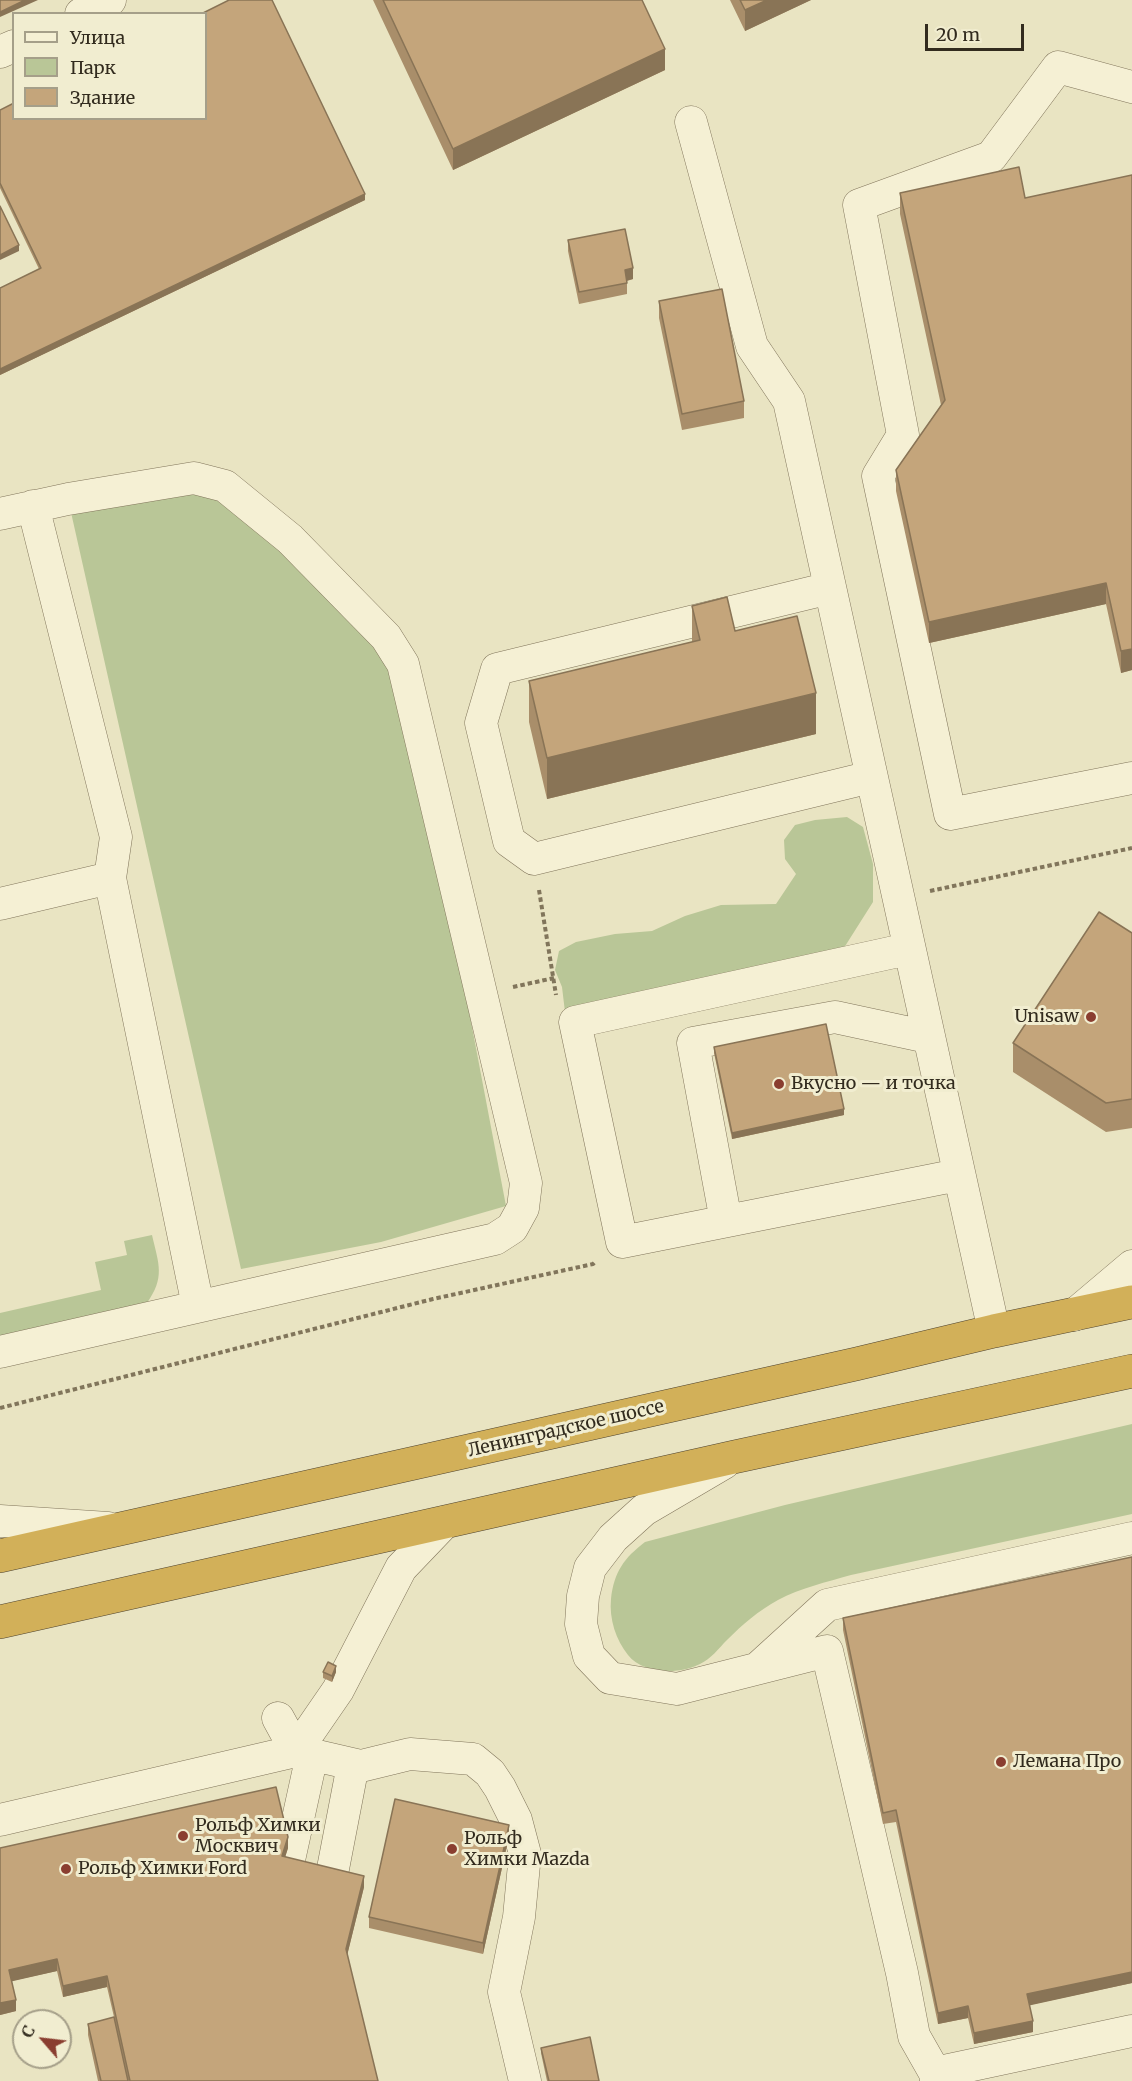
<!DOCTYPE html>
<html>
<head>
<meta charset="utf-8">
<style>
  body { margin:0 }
  #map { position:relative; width:1132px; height:2081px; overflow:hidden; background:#e9e4c2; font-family:Merriweather,serif }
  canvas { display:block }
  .legend { position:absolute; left:12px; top:12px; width:195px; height:108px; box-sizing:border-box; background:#f1edd0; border:2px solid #a59f89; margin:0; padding:8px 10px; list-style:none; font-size:18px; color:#322b1e }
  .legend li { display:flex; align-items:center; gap:12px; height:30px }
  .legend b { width:30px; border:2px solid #a59f89 }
  .north { position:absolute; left:12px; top:2009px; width:60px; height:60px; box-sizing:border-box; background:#f1edd0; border:2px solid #a59f89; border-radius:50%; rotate:298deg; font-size:16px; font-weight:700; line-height:24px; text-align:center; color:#322b1e }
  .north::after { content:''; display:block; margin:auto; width:21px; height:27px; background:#8a3e30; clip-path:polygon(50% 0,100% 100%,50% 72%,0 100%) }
  .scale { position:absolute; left:925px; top:24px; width:99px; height:27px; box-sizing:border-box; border:3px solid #322b1e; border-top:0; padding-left:8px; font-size:18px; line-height:21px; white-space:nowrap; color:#322b1e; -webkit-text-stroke:4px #f1edd0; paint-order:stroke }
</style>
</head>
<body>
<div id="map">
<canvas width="1132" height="2081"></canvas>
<ul class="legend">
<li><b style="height:8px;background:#f5f0d4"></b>Улица</li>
<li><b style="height:16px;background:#b9c697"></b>Парк</li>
<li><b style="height:16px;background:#c4a57b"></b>Здание</li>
</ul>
<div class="north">С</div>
<div class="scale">20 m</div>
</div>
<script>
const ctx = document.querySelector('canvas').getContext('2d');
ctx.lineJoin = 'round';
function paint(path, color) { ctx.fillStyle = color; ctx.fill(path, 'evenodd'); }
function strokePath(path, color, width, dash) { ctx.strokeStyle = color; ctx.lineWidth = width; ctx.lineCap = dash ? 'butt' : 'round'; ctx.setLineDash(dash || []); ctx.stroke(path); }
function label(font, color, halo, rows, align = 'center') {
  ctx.font = font + ' Merriweather,serif'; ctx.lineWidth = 6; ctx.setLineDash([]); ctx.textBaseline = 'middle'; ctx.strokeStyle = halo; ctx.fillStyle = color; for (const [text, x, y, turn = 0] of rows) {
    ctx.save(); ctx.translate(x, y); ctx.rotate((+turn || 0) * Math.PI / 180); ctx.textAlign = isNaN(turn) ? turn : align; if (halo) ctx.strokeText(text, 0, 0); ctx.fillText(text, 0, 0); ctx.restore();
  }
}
paint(new Path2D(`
  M 225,486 L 403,664 L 506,1206 L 381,1242 L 241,1269 L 68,499 Z
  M 847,817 L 863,827 L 873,864 L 873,902 L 842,951 L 565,1012 L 562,987 L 555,970 L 559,951 L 576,942 L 615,934 L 652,931 L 685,916 L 721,905 L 776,904 L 796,874 L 785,859 L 784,840 L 795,825 L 815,820 Z
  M 152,1235 C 159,1265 165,1277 147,1303 L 0,1341 L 0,1313 L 101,1290 L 95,1262 L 127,1255 L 124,1241 Z
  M 1132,1424 L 1132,1514 L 851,1575 C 827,1582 800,1588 778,1600 C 758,1611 743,1624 727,1640 C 719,1648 711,1659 700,1664 C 679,1675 643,1674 628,1655 C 616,1640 609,1619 611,1599 C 614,1572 624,1558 645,1542 L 785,1505 Z`), '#b9c697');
const minor = new Path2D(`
  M 81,14 L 110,0
  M 0,52 L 14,46
  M 1132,87 L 1058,67 L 991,157 L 859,205 L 903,435 L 878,476 L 950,814 L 1132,778
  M 691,122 L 752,346 L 789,401 L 994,1331
  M 33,506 L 116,837 L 110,878 L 198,1306
  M 0,514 L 68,499 L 194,478 L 225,486 L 290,539 L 386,637 L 403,664 L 526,1183 L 523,1208 L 512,1228 L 495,1239 L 0,1352
  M 830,588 L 497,669 L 481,723 L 509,841 L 534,859 L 871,777
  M 0,904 L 110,878
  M 908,949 L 575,1022 L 622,1242 L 958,1175
  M 726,1221 L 693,1043 L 835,1017 L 928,1037
  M 1074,1315 L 1132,1266
  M 724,1463 L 644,1510 L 613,1538 L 590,1568 L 583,1596 L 581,1624 L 589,1656 L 610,1678 L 677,1689 L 827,1651 L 902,1973 L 914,2036 L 935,2073 L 936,2081
  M 0,1521 L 108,1528
  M 759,1667 L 827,1605 L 1132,1538
  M 278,1718 L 296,1751
  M 296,1751 L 338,1690 L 401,1568 L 445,1522
  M 0,1820 L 296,1751 L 361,1766 L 410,1754 L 473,1759 L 490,1773 L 500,1788 L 516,1820 L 525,1854 L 519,1917 L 504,1992 L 525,2081
  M 287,1869 L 312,1755
  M 331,1879 L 353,1765
  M 935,2073 L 1132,2031`);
const highway = new Path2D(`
  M 0,1556 L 856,1364 L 994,1331 L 1132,1302
  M 0,1622 L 734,1457 L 1132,1371`);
strokePath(minor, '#81755b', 33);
strokePath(highway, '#4f432f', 34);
strokePath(new Path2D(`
  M 539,890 L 556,995
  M 930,891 L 1132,848
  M 513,987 L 554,978
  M 0,1408 L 433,1299 L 593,1264 L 596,1261`), '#81755b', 4, [4.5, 3]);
strokePath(minor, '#f5f0d4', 32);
strokePath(highway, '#d2b059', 33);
paint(new Path2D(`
  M 373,0 L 642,0 L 665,70 L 453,170 Z
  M 730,0 L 811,0 L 745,31 Z
  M 0,110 L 365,200 L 0,375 L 0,288 L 39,269 L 0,188 Z
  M 1132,175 L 1132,670 L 1121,673 L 1106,604 L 929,643 L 896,491 L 896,470 L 941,405 L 900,214 L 900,193 L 1025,198 Z
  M 568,240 L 633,279 L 627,281 L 627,294 L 579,304 L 568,251 Z
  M 659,301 L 744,401 L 744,418 L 682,430 L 659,318 Z
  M 692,606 L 735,631 L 816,734 L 547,799 L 529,722 L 529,681 L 692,642 Z
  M 1132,933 L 1132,1128 L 1106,1132 L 1013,1072 L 1013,1043 Z
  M 714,1047 L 844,1115 L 732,1139 L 714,1053 Z
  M 1132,1557 L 1132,1983 L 1029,2005 L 1033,2032 L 974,2044 L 968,2018 L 938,2024 L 896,1822 L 883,1824 L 843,1630 L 843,1618 Z
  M 323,1672 L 336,1672 L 332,1682 L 323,1678 Z
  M 509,1836 L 483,1954 L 369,1928 L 369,1917 Z
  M 0,1848 L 288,1848 L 285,1857 L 364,1887 L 347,1955 L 378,2081 L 98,2081 L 88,2035 L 88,2024 L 114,2017 L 107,1987 L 63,1997 L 57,1971 L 11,1981 L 16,2011 L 0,2015 Z
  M 541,2048 L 599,2081 L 547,2081 L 541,2053 Z`), '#a98e6a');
paint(new Path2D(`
  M 25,0 L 38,0 L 0,17 L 0,12 Z
  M 767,0 L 811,0 L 745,31 L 745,10 Z
  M 665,49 L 665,70 L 453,170 L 453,149 Z
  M 365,194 L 365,200 L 0,375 L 0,369 Z
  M 19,245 L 19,251 L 0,260 L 0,255 Z
  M 633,268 L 633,279 L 625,281 L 625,270 Z
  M 1106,583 L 1106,604 L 929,643 L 929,622 Z
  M 1132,649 L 1132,670 L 1121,673 L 1121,651 Z
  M 816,693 L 816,734 L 547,799 L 547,758 Z
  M 844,1109 L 844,1115 L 732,1139 L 732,1133 Z
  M 336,1666 L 336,1672 L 332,1682 L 332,1676 Z
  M 509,1825 L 509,1836 L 483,1954 L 483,1943 Z
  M 288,1837 L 288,1848 L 282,1867 L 282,1856 Z
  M 364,1876 L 364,1887 L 346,1960 L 346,1949 Z
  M 57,1959 L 57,1971 L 9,1982 L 9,1970 Z
  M 1132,1972 L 1132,1983 L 1027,2006 L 1027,1994 Z
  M 107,1976 L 107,1987 L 63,1997 L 63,1986 Z
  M 16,2000 L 16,2011 L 0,2015 L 0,2003 Z
  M 968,2006 L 968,2018 L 938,2024 L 938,2013 Z
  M 1033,2021 L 1033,2032 L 974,2044 L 974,2033 Z`), '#897456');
const building = new Path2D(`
  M 0,0 L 25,0 L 0,12 Z
  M 229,0 L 272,0 L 365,194 L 0,369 L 0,288 L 41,268 L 0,183 L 0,110 L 14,103 L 14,118 L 206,118 L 206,14 L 201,14 Z
  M 383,0 L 642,0 L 665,49 L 453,149 Z
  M 740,0 L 767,0 L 745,10 Z
  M 1019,167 L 1025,198 L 1132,175 L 1132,649 L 1121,651 L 1106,583 L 929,622 L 896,470 L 945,400 L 900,193 Z
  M 0,206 L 19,245 L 0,255 Z
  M 625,229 L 633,268 L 625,270 L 627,283 L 579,292 L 568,240 Z
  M 722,289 L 744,401 L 682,414 L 659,301 Z
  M 727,597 L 735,631 L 797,616 L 816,693 L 547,758 L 529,681 L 700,640 L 692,606 Z
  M 1099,912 L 1132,933 L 1132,1099 L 1106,1103 L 1013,1043 Z
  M 826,1024 L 844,1109 L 732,1133 L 714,1047 Z
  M 1132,1557 L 1132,1972 L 1027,1994 L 1033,2021 L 974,2033 L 968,2006 L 938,2013 L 896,1810 L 883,1813 L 843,1618 Z
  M 328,1662 L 336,1666 L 332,1676 L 323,1672 Z
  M 276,1787 L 288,1837 L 282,1856 L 364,1876 L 346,1949 L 378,2081 L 130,2081 L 107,1976 L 63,1986 L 57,1959 L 9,1970 L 16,2000 L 0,2003 L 0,1848 Z
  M 395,1799 L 509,1825 L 483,1943 L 369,1917 Z
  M 114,2017 L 128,2081 L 101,2081 L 88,2024 Z
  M 590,2037 L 599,2081 L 549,2081 L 541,2048 Z`);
paint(building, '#c4a57b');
strokePath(building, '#897456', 1.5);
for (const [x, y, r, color] of [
  [1091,1017,6,"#8a3e30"],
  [779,1084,6,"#8a3e30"],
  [1001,1762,6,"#8a3e30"],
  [183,1836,6,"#8a3e30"],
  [452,1849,6,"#8a3e30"],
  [66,1869,6,"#8a3e30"]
]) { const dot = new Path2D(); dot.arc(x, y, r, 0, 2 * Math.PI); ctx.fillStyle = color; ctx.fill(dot); strokePath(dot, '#f1edd0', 2); }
label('18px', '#322b1e', '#f1edd0', [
  ["Unisaw",1079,1017,"right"],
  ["Вкусно — и точка",791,1084],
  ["Лемана Про",1013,1762],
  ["Рольф Химки",195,1826],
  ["Москвич",195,1847],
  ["Рольф",464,1839],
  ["Химки Mazda",464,1860],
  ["Рольф Химки Ford",78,1869]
], 'left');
label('18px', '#322b1e', '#f1edd0', [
  ["Ленинградское шоссе",566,1429,-13]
]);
</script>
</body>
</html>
